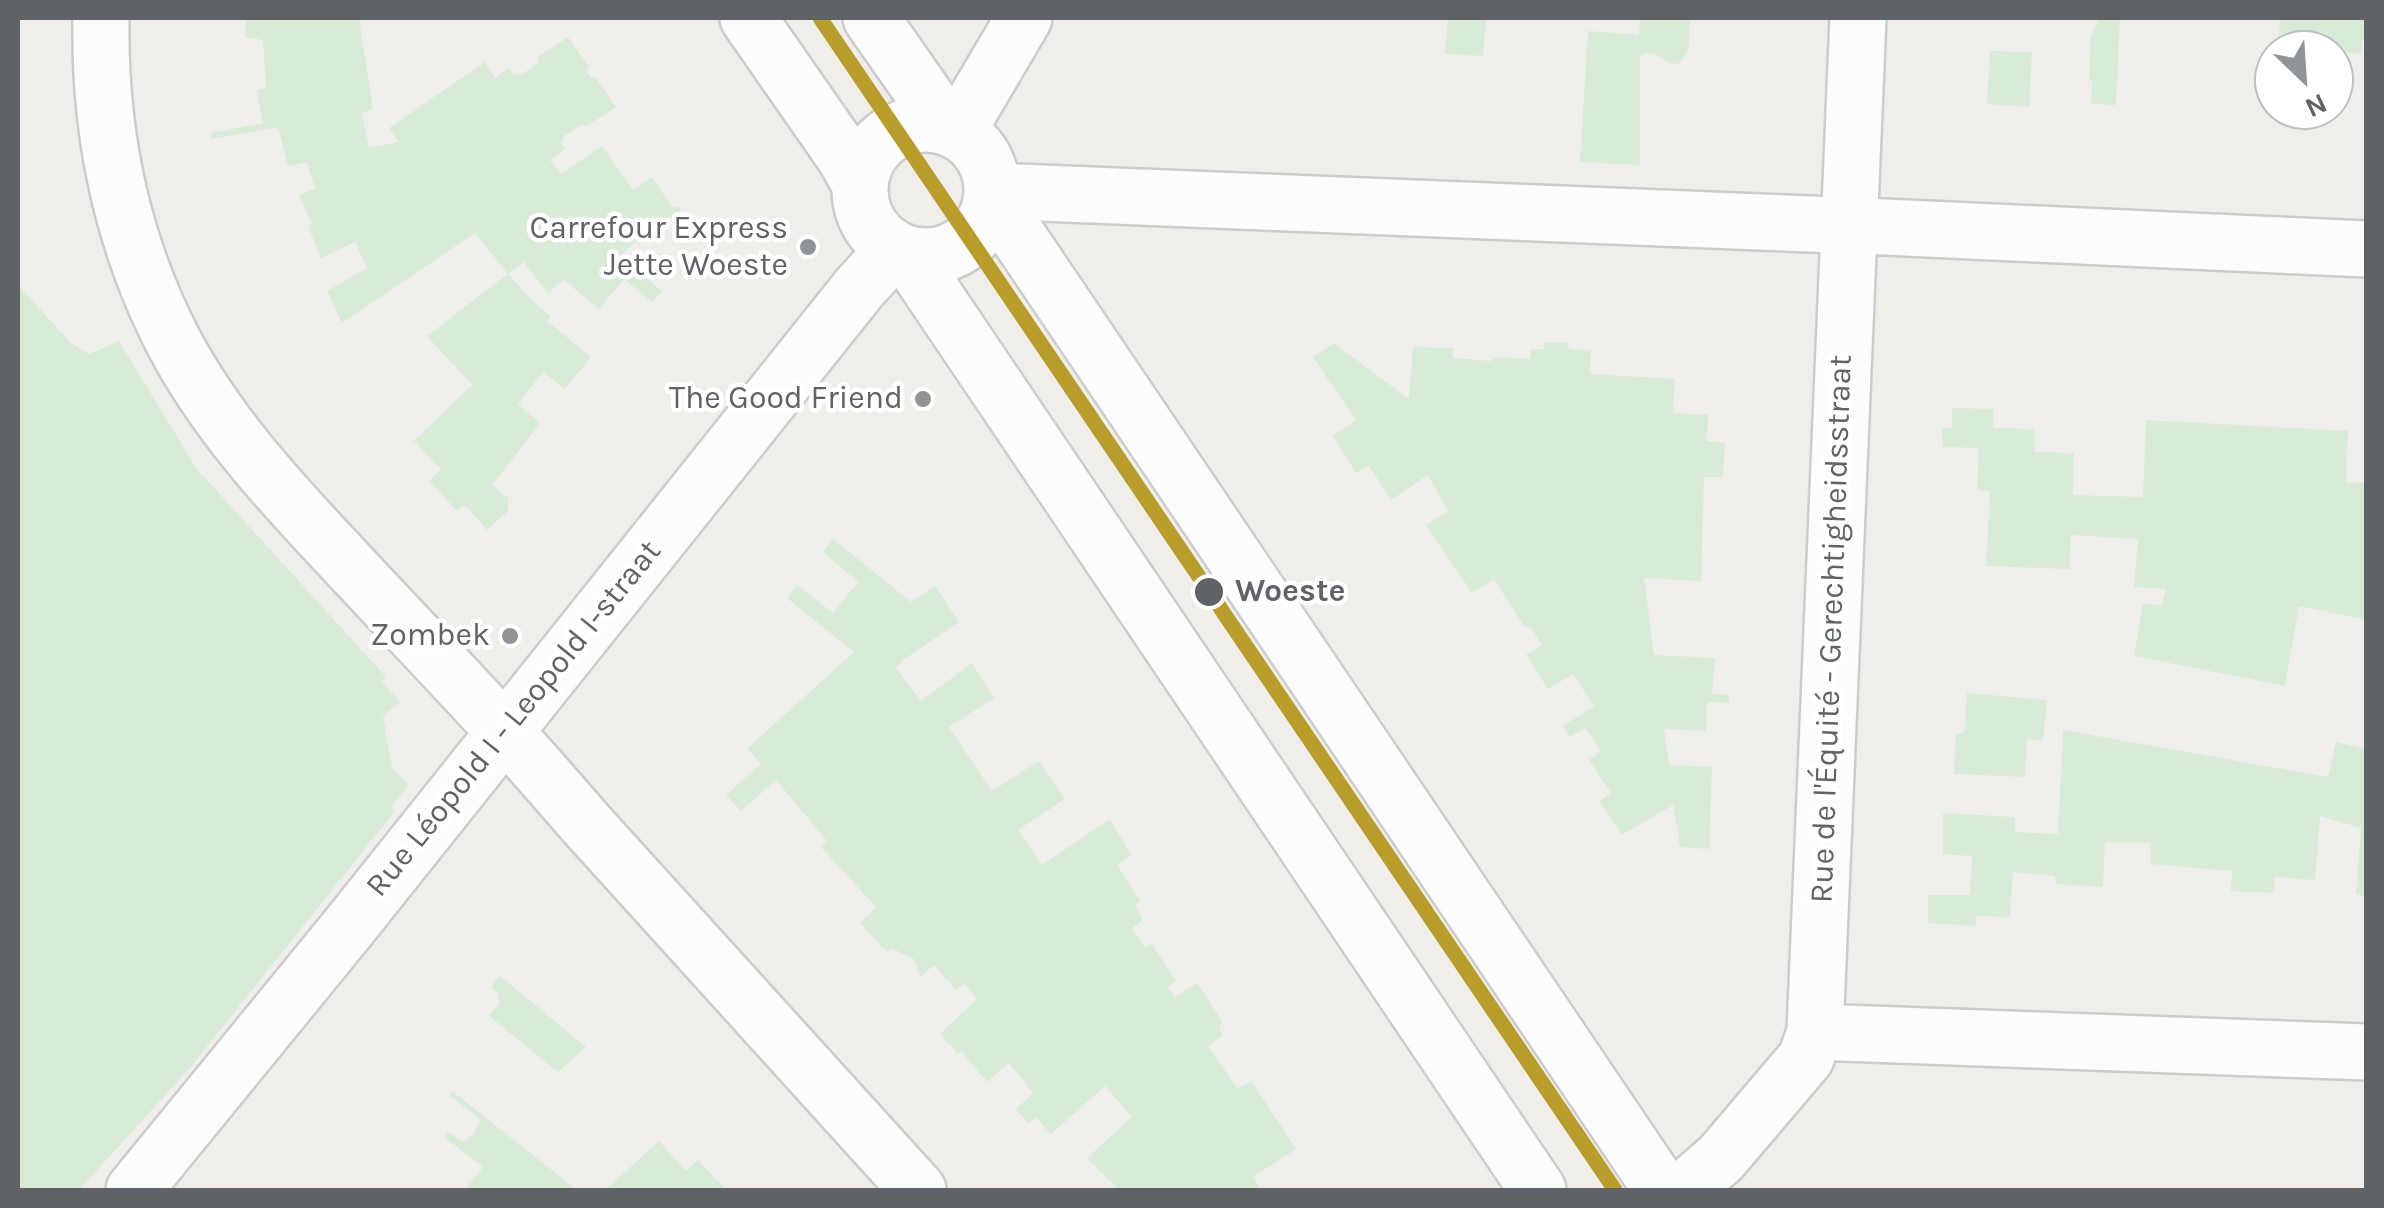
<!DOCTYPE html>
<html>
<head>
<meta charset="utf-8">
<style>
  body { margin:0 }
  #map { position:relative; width:2384px; height:1208px; overflow:hidden; background:#efeeea; font-family:Karla,sans-serif }
  canvas { display:block }
  .frame { position:absolute; inset:0; border:20px solid #5f6368; pointer-events:none }
  .north { position:absolute; left:2254px; top:30px; width:100px; height:100px; box-sizing:border-box; background:#fff; border:2px solid #bfc1c3; border-radius:50%; rotate:155deg; font-size:28px; font-weight:700; line-height:40px; text-align:center; color:#5f6368 }
  .north::after { content:''; display:block; margin:auto; width:35px; height:45px; background:#919496; clip-path:polygon(50% 0,100% 100%,50% 72%,0 100%) }
</style>
</head>
<body>
<div id="map">
<canvas width="2384" height="1208"></canvas>
<div class="frame"></div>
<div class="north">N</div>
</div>
<script>
const ctx = document.querySelector('canvas').getContext('2d');
ctx.lineJoin = 'round';
function paint(path, color) { ctx.fillStyle = color; ctx.fill(path, 'evenodd'); }
function strokePath(path, color, width, dash) { ctx.strokeStyle = color; ctx.lineWidth = width; ctx.lineCap = dash ? 'butt' : 'round'; ctx.setLineDash(dash || []); ctx.stroke(path); }
function label(font, color, halo, rows, align = 'center') {
  ctx.font = font + ' Karla,sans-serif'; ctx.lineWidth = 9; ctx.setLineDash([]); ctx.textBaseline = 'middle'; ctx.strokeStyle = halo; ctx.fillStyle = color; for (const [text, x, y, turn = 0] of rows) {
    ctx.save(); ctx.translate(x, y); ctx.rotate((+turn || 0) * Math.PI / 180); ctx.textAlign = isNaN(turn) ? turn : align; if (halo) ctx.strokeText(text, 0, 0); ctx.fillText(text, 0, 0); ctx.restore();
  }
}
paint(new Path2D(`
  M 247,18 L 359,18 L 373,109 L 362,113 L 369,148 L 399,142 L 389,128 L 485,62 L 495,78 L 509,68 L 513,74 L 521,75 L 538,63 L 539,56 L 568,37 L 589,67 L 586,71 L 591,78 L 595,77 L 616,107 L 587,126 L 581,125 L 563,137 L 561,143 L 565,149 L 550,160 L 561,174 L 602,146 L 633,190 L 652,177 L 672,207 L 682,208 L 643,235 L 620,256 L 662,291 L 652,302 L 624,279 L 599,309 L 564,280 L 548,293 L 524,262 L 508,274 L 530,298 L 551,317 L 547,321 L 591,357 L 565,389 L 543,372 L 518,404 L 540,423 L 492,485 L 508,498 L 508,511 L 487,530 L 465,505 L 457,511 L 429,481 L 441,469 L 414,441 L 472,385 L 427,336 L 508,274 L 475,233 L 342,323 L 327,291 L 367,268 L 355,242 L 321,258 L 308,226 L 312,224 L 299,195 L 315,189 L 307,162 L 288,166 L 278,127 L 211,139 L 211,133 L 263,123 L 257,90 L 266,88 L 263,40 L 245,37 Z
  M 1448,18 L 1486,18 L 1483,56 L 1445,54 Z
  M 1640,18 L 1690,18 C 1689,36 1693,54 1676,65 C 1661,61 1656,49 1640,55 L 1640,165 L 1580,162 L 1588,31 L 1639,35 Z
  M 2099,18 L 2120,18 L 2116,105 L 2091,104 L 2092,81 L 2089,81 L 2091,36 Z
  M 2280,18 L 2366,18 L 2366,40 L 2362,41 L 2361,54 L 2334,50 L 2278,50 Z
  M 1990,51 L 2032,52 L 2029,107 L 1987,104 Z
  M 18,285 L 71,343 L 89,354 L 119,341 L 196,468 L 386,677 L 382,682 L 400,702 L 383,716 L 392,768 L 409,785 L 391,807 L 395,811 L 189,1069 L 79,1190 L 18,1190 Z
  M 1545,342 L 1568,343 L 1569,349 L 1591,350 L 1590,374 L 1675,379 L 1673,413 L 1708,415 L 1707,441 L 1725,443 L 1723,477 L 1704,477 L 1701,581 L 1644,578 L 1654,655 L 1715,658 L 1712,694 L 1729,695 L 1729,703 L 1707,702 L 1706,731 L 1664,729 L 1669,765 L 1712,767 L 1709,849 L 1680,847 L 1673,805 L 1622,835 L 1599,801 L 1611,793 L 1589,760 L 1601,751 L 1585,728 L 1570,737 L 1563,726 L 1594,706 L 1573,674 L 1548,689 L 1526,655 L 1542,645 L 1532,629 L 1524,626 L 1494,579 L 1472,593 L 1426,525 L 1448,511 L 1428,475 L 1391,500 L 1369,466 L 1356,473 L 1333,436 L 1356,420 L 1313,357 L 1334,343 L 1409,399 L 1413,347 L 1453,348 L 1453,358 L 1492,361 L 1493,357 L 1530,359 L 1531,349 L 1544,349 Z
  M 1952,408 L 1994,409 L 1993,428 L 2035,429 L 2035,452 L 2074,453 L 2073,495 L 2143,497 L 2146,420 L 2348,431 L 2346,482 L 2366,483 L 2366,620 L 2299,606 L 2285,686 L 2134,656 L 2143,604 L 2162,605 L 2166,589 L 2134,587 L 2138,539 L 2071,535 L 2069,569 L 1986,566 L 1990,491 L 1977,490 L 1979,448 L 1942,447 L 1942,429 L 1952,428 Z
  M 833,539 L 911,602 L 935,586 L 959,622 L 903,660 L 896,668 L 921,701 L 972,663 L 994,698 L 949,727 L 992,791 L 1039,761 L 1065,799 L 1018,830 L 1042,865 L 1110,819 L 1131,855 L 1117,865 L 1140,901 L 1135,906 L 1143,920 L 1132,928 L 1145,947 L 1152,944 L 1176,981 L 1168,987 L 1175,997 L 1197,983 L 1222,1021 L 1219,1028 L 1223,1035 L 1208,1046 L 1238,1089 L 1251,1081 L 1296,1149 L 1253,1177 L 1261,1190 L 1119,1190 L 1087,1158 L 1132,1117 L 1105,1086 L 1051,1134 L 1036,1118 L 1028,1123 L 1016,1109 L 1033,1093 L 1009,1063 L 987,1082 L 961,1051 L 958,1054 L 940,1034 L 977,999 L 964,984 L 956,990 L 934,965 L 920,977 L 914,959 L 891,948 L 887,952 L 860,923 L 876,907 L 821,847 L 827,841 L 776,780 L 741,811 L 726,795 L 761,764 L 748,749 L 751,745 L 854,652 L 787,598 L 797,585 L 833,613 L 858,582 L 823,552 Z
  M 1967,693 L 2047,700 L 2043,740 L 2027,739 L 2025,777 L 1954,774 L 1956,734 L 1964,733 Z
  M 2063,730 L 2328,777 L 2336,742 L 2366,749 L 2366,897 L 2356,894 L 2361,828 L 2320,816 L 2315,880 L 2275,877 L 2273,893 L 2231,891 L 2232,871 L 2150,864 L 2151,843 L 2105,842 L 2103,887 L 2056,884 L 2055,876 L 2013,872 L 2010,917 L 1976,916 L 1976,926 L 1928,923 L 1928,895 L 1970,895 L 1972,856 L 1943,854 L 1943,813 L 2015,817 L 2015,832 L 2058,834 Z
  M 500,976 L 586,1047 L 558,1072 L 489,1016 L 499,1004 L 499,994 L 491,987 Z
  M 452,1091 L 577,1190 L 465,1190 L 483,1167 L 444,1137 L 449,1132 L 462,1142 C 472,1138 478,1130 480,1119 L 449,1095 Z
  M 659,1141 L 686,1171 L 698,1160 L 726,1190 L 605,1190 Z`), '#d8ebd6');
const minor = new Path2D(`
  M 101,18 C 99,129 121,239 172,339 C 215,422 279,491 343,559 C 396,616 450,672 503,730 C 532,761 560,794 588,826 C 698,948 808,1069 918,1190
  M 748,18 L 844,156 L 860,184
  M 871,18 L 947,127
  M860 190a66 66 0 1 1 132 0a66 66 0 1 1-132 0Z
  M 957,132 L 1024,18
  M 992,191 L 1884,227 L 2366,249
  M 991,204 L 1013,229 L 1662,1190
  M 906,253 L 1538,1190
  M 1815,1032 L 1858,18
  M 134,1190 L 348,928 L 860,287 L 895,249
  M 1684,1190 L 1721,1158 L 1806,1058 L 1815,1032 L 2366,1052`);
strokePath(minor, '#cbcccc', 60);
strokePath(minor, '#fdfcfc', 55);
strokePath(new Path2D(`
  M 820,18 L 1615,1190`), '#b89d2a', 15);
for (const [x, y, r, color] of [
  [808,247,10,"#919496"],
  [923,399,10,"#919496"],
  [1209,592,16,"#5f6368"],
  [510,636,10,"#919496"]
]) { const dot = new Path2D(); dot.arc(x, y, r, 0, 2 * Math.PI); ctx.fillStyle = color; ctx.fill(dot); strokePath(dot, '#fff', 4); }
label('32px', '#5f6368', '#fff', [
  ["Carrefour Express",788,229],
  ["Jette Woeste",788,266],
  ["The Good Friend",903,399],
  ["Zombek",490,636]
], 'right');
label('bold 32px', '#5f6368', '#fff', [
  ["Woeste",1235,592]
], 'left');
label('32px', '#5f6368', '#fff', [
  ["Rue de l'Équité - Gerechtigheidsstraat",1832,629,-88],
  ["Rue Léopold I - Leopold I-straat",514,719,-51]
]);
</script>
</body>
</html>
